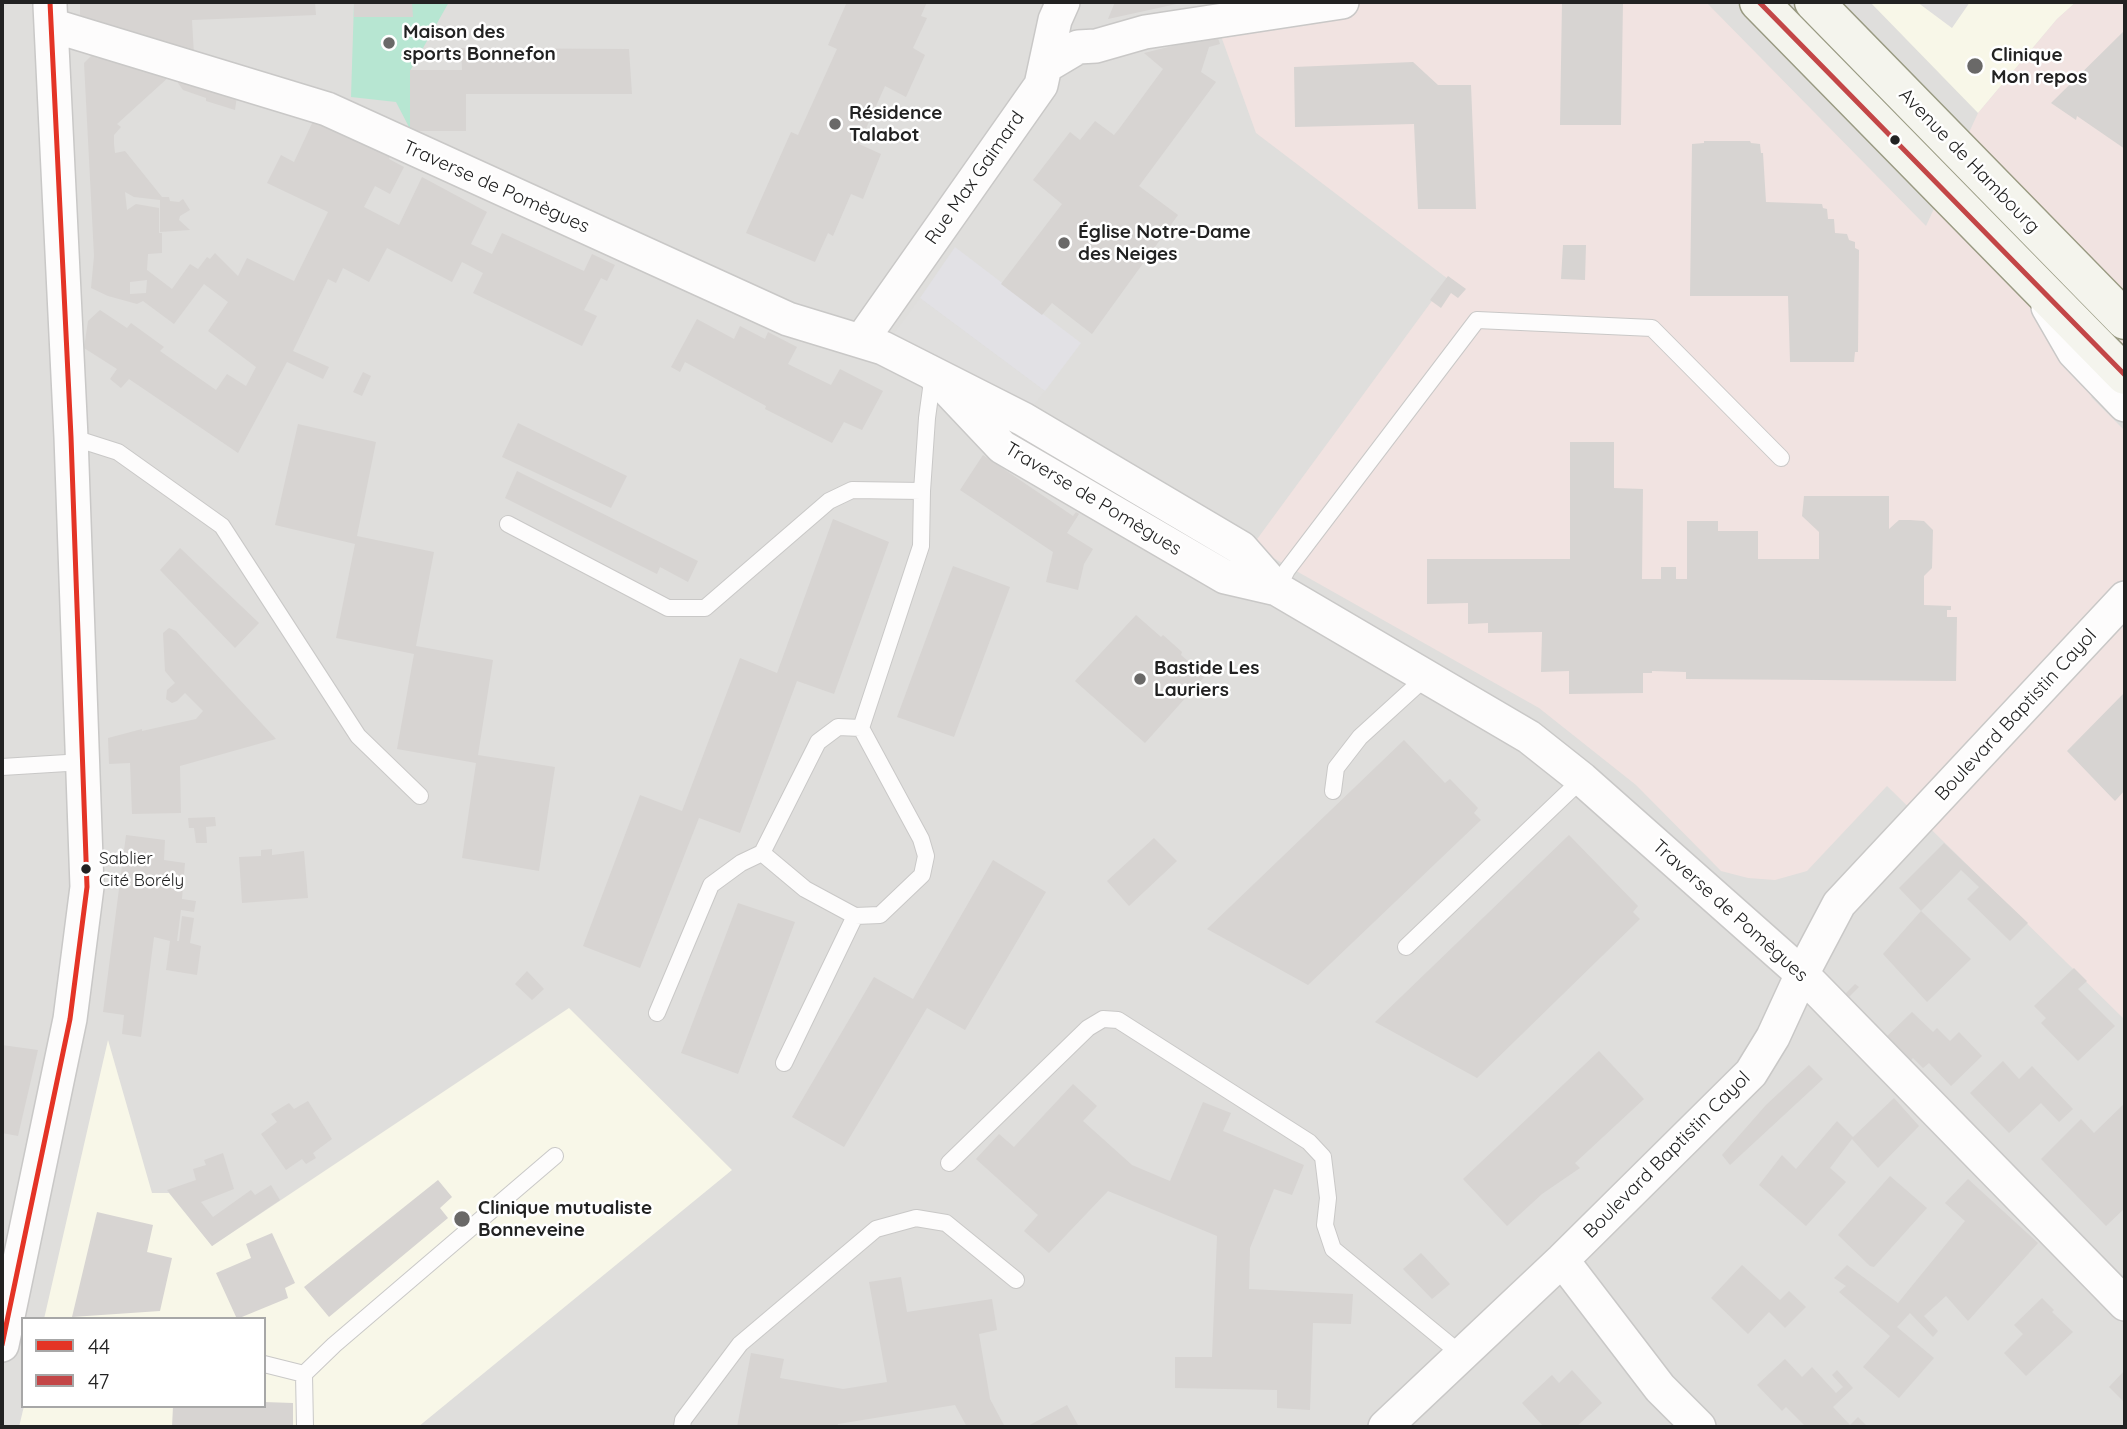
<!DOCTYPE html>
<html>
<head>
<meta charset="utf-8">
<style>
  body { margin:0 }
  #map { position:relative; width:2127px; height:1429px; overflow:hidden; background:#f0eeeb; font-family:Quicksand,sans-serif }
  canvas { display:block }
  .frame { position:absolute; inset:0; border:4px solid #222; pointer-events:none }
  .legend { position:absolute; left:21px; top:1317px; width:245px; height:91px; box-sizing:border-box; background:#fff; border:2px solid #a7a7a7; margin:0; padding:9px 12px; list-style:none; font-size:21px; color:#222 }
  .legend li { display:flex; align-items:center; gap:14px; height:35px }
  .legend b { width:35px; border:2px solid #a7a7a7 }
</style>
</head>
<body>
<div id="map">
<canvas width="2127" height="1429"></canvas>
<div class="frame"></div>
<ul class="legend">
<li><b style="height:9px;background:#e43426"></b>44</li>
<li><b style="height:9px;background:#c34647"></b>47</li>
</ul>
</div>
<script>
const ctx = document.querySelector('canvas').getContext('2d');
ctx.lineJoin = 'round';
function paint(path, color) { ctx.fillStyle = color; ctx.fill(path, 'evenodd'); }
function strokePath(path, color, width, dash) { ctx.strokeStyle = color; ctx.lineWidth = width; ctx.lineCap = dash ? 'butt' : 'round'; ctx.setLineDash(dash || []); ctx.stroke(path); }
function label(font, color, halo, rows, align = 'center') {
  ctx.font = font + ' Quicksand,sans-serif'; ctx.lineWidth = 5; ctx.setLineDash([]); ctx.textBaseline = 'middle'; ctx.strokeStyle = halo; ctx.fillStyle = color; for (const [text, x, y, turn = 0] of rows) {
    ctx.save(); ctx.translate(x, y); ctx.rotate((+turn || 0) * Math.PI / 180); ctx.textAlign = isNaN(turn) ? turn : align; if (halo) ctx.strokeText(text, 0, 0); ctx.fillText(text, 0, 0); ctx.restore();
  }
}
paint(new Path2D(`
  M 2,2 L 2125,2 L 2125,1427 L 2,1427 ZM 23,1319 L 264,1319 L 264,1406 L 23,1406 Z`), '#dfdedc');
paint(new Path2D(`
  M 1341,2 L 1706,2 L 1926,226 L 1978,113 L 2057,19 L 2076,2 L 2125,2 L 2125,363 L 2091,397 L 2125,431 L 2125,1020 L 1887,786 L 1807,871 L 1775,880 L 1748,878 L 1721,871 L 1636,785 L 1539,708 L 1252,546 L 1448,279 L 1256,133 L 1221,36 Z`), '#f1e3e1');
paint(new Path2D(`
  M 1870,2 L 2076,2 L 2057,19 L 1978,113 Z
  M 569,1008 L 732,1170 L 418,1427 L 19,1427 L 24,1406 L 264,1406 L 264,1319 L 44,1319 L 108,1040 L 152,1193 L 169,1193 L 212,1246 Z`), '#f8f7e8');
paint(new Path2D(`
  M 354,2 L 449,2 L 410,71 L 410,129 L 396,102 L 351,97 Z`), '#b7e6d2');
paint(new Path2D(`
  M 1917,2 L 1970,2 L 1952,28 Z
  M 920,298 L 1045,391 L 1023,419 L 883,348 Z`), '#e0dfde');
paint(new Path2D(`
  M 955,247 L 1081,343 L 1045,391 L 920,298 Z`), '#e2e1e5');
paint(new Path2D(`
  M 80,2 L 315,2 L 316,15 L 192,20 L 194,55 L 80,19 Z
  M 354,2 L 412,2 L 413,17 L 354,17 Z
  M 847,2 L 927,2 L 921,16 L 927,18 L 913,48 L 925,55 L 906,97 L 885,86 L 859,144 L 881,154 L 863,199 L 851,194 L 833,236 L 828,233 L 815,262 L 746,233 L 791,132 L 798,135 L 837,49 L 828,45 Z
  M 1115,2 L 1181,2 L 1181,3 L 1108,19 Z
  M 1562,2 L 1623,2 L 1621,125 L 1560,125 Z
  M 2125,30 L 2125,149 L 2077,116 L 2076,120 L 2051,103 Z
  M 1217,35 L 1220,44 L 1209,47 L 1201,72 L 1216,82 L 1139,186 L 1178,215 L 1092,334 L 1052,303 L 1042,315 L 1001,284 L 1062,204 L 1033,180 L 1070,132 L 1080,140 L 1095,121 L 1114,135 L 1119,129 L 1163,69 L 1144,53 Z
  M 461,48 L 629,49 L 632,94 L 466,94 L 466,131 L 410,131 L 410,70 L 462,70 Z
  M 95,52 L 171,75 L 117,124 L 121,127 L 114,135 L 114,144 L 115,153 L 125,151 L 162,197 L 169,197 L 170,201 L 179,202 L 183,199 L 190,210 L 180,216 L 179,220 L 190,230 L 160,232 L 160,200 L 134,197 L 125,192 L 127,210 L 136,204 L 159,208 L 159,233 L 162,233 L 162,253 L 148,254 L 147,270 L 172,289 L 190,264 L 198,269 L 207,257 L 210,259 L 215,253 L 238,276 L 247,258 L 294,281 L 328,212 L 267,183 L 281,155 L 294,162 L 314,119 L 391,154 L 389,159 L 404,167 L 390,194 L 375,186 L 364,207 L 399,225 L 422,177 L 487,212 L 471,244 L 492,254 L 502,233 L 584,271 L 592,254 L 615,265 L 607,281 L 601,278 L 584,310 L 597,316 L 582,346 L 473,293 L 483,273 L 462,262 L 452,282 L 387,248 L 369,282 L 343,268 L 336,283 L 328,279 L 293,351 L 329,367 L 323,379 L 287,362 L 238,453 L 129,379 L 121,388 L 110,379 L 117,369 L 84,348 L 88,321 L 100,310 L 127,328 L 131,323 L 164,347 L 160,351 L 216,390 L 227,374 L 246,386 L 256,367 L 208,331 L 228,302 L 204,284 L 174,324 L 143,301 L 137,304 L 108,296 L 91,288 L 94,256 L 84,63 ZM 147,280 L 146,293 L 130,294 L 130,282 Z
  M 1413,62 L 1438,85 L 1471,85 L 1476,209 L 1418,209 L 1414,124 L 1295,127 L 1294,67 Z
  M 180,76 L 237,96 L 235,110 L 206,101 L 206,98 L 183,90 L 178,83 Z
  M 1704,141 L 1750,141 L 1751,143 L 1760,144 L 1761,153 L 1763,153 L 1766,202 L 1822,204 L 1823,208 L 1827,209 L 1828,219 L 1834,219 L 1835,233 L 1847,234 L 1849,240 L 1855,242 L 1855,248 L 1859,250 L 1858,352 L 1855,352 L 1854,362 L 1790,362 L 1788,296 L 1690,296 L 1692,144 L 1704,143 Z
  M 1563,245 L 1586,245 L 1585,280 L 1561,279 Z
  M 1448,276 L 1466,289 L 1458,298 L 1451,293 L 1441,308 L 1430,300 Z
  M 697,319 L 734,339 L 740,326 L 765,339 L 768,332 L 797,347 L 788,364 L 831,385 L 840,369 L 883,391 L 862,430 L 844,422 L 832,443 L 765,409 L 766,406 L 685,362 L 680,372 L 671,367 Z
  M 363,372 L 371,376 L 362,396 L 353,392 Z
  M 518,423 L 627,476 L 611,508 L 502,457 Z
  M 298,424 L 376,442 L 357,536 L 434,552 L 416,646 L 493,660 L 478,755 L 555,767 L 539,871 L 462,858 L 476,763 L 397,749 L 414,654 L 336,638 L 355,544 L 275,525 Z
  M 1570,442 L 1614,442 L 1614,488 L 1643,489 L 1642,579 L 1661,579 L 1661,567 L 1676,567 L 1676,579 L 1687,579 L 1687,521 L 1718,521 L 1718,531 L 1758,531 L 1758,559 L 1819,559 L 1819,532 L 1802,516 L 1804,496 L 1889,496 L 1889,529 L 1899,520 L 1910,520 L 1924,521 L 1933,530 L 1932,568 L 1924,576 L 1924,605 L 1951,606 L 1951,610 L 1947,610 L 1947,617 L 1957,617 L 1956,681 L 1686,679 L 1686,672 L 1652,671 L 1652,673 L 1643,673 L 1643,693 L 1569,694 L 1569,671 L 1541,672 L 1542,632 L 1488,633 L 1488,623 L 1468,624 L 1468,603 L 1427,604 L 1427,559 L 1570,559 Z
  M 983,455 L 1073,516 L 1076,512 L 1079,514 L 1067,533 L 1093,549 L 1084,564 L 1078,590 L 1046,582 L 1053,552 L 960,490 Z
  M 517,471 L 698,561 L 688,582 L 660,567 L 657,574 L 505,498 Z
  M 833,519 L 889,542 L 834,694 L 797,681 L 740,833 L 699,818 L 640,968 L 583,946 L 640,795 L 682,811 L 740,658 L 777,673 Z
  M 180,548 L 259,623 L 235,648 L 160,570 Z
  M 953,566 L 1010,587 L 954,737 L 897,717 Z
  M 1136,615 L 1161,637 L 1163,635 L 1182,652 L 1181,655 L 1205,676 L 1145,743 L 1075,681 Z
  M 169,628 L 176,631 L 276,739 L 180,766 L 181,813 L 132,814 L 130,763 L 109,764 L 108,738 L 142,729 L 142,731 L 196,719 L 203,711 L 185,693 L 177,701 L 172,703 L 166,699 L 167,690 L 175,683 L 165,671 L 163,633 Z
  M 2125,692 L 2125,790 L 2115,801 L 2067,751 Z
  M 1404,740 L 1445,783 L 1450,779 L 1478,808 L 1474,813 L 1481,820 L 1308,985 L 1207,929 Z
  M 215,817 L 216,826 L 206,827 L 207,843 L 196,843 L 194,828 L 189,828 L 188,818 Z
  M 126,835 L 165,840 L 164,860 L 185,863 L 182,899 L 196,901 L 194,912 L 181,910 L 177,941 L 179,941 L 182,916 L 194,918 L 190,943 L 201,946 L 197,975 L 166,970 L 170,941 L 154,937 L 141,1037 L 122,1034 L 124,1015 L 103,1012 Z
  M 1569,835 L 1638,906 L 1633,912 L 1640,919 L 1477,1078 L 1375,1022 Z
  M 1154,838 L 1177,861 L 1129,906 L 1107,881 Z
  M 1944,843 L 2028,923 L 2010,941 L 1967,899 L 1979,887 L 1961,870 L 1921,911 L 1899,888 Z
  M 272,849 L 272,855 L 304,851 L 308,898 L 242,903 L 239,857 L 261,856 L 261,850 Z
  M 993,860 L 1046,892 L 965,1030 L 927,1008 L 844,1147 L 792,1117 L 874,977 L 913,999 Z
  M 738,903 L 795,922 L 738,1074 L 681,1053 Z
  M 1921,911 L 1971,959 L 1927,1002 L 1883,954 Z
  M 2074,968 L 2087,981 L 2078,989 L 2115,1026 L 2078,1061 L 2041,1023 L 2046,1018 L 2034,1006 Z
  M 527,971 L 544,989 L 532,1000 L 515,984 Z
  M 1855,984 L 1859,987 L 1843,1003 L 1839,1000 Z
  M 1912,1012 L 1933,1032 L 1937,1028 L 1950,1041 L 1959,1032 L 1982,1056 L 1951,1086 L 1929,1063 L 1923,1068 L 1913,1058 L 1902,1070 L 1878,1045 Z
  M 2,1045 L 38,1050 L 18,1136 L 2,1133 Z
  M 1599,1051 L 1644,1099 L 1575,1163 L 1580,1168 L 1542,1194 L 1507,1226 L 1463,1179 Z
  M 2003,1061 L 2019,1079 L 2032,1066 L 2073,1109 L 2059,1122 L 2041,1103 L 2009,1133 L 1970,1093 Z
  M 1809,1065 L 1823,1079 L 1730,1165 L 1722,1155 L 1766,1105 Z
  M 1073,1084 L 1097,1106 L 1083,1121 L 1132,1165 L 1170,1181 L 1203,1102 L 1231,1113 L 1223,1131 L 1304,1165 L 1292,1195 L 1274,1189 L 1250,1248 L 1249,1289 L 1353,1294 L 1351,1324 L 1313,1323 L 1310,1410 L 1277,1408 L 1277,1390 L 1175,1388 L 1175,1357 L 1212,1357 L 1217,1236 L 1108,1191 L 1049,1253 L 1024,1231 L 1038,1215 L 976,1159 L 999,1134 L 1014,1147 Z
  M 1894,1098 L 1919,1126 L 1878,1168 L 1852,1139 L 1830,1168 L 1846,1182 L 1806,1226 L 1759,1185 L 1782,1155 L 1796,1169 L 1837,1121 L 1853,1137 Z
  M 308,1101 L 332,1139 L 313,1153 L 316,1158 L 306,1164 L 302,1159 L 286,1170 L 261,1134 L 277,1122 L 271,1114 L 289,1103 L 294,1109 Z
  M 2125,1103 L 2125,1208 L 2106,1226 L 2041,1159 L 2081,1119 L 2094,1133 Z
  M 223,1153 L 234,1189 L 201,1202 L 213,1217 L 251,1190 L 255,1195 L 271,1185 L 280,1200 L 212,1246 L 167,1190 L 196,1180 L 193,1169 L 206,1165 L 204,1160 Z
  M 1890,1176 L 1927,1208 L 1874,1267 L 1870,1266 L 1838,1235 Z
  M 1968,1179 L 2038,1243 L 1968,1321 L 1946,1296 L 1924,1316 L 1938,1331 L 1933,1337 L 1910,1313 L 1897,1327 L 1934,1358 L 1899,1398 L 1863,1367 L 1890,1336 L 1839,1292 L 1846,1286 L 1834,1278 L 1847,1265 L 1898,1303 L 1965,1221 L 1945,1203 Z
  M 438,1180 L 452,1197 L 440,1208 L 448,1218 L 329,1317 L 304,1287 Z
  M 97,1212 L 153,1225 L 147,1252 L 172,1258 L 160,1311 L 72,1317 Z
  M 272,1233 L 295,1283 L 285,1288 L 288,1298 L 237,1319 L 216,1273 L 251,1258 L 246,1244 Z
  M 1421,1253 L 1450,1284 L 1432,1299 L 1403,1269 Z
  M 1742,1265 L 1780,1300 L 1789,1291 L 1806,1307 L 1785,1328 L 1769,1312 L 1748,1334 L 1711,1298 Z
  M 901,1277 L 907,1312 L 992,1299 L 997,1330 L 979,1334 L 990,1399 L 1005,1427 L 967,1427 L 955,1405 L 838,1424 L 837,1427 L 737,1427 L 751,1353 L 784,1359 L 780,1378 L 843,1389 L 887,1382 L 869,1282 Z
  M 2042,1298 L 2054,1310 L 2052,1312 L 2073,1332 L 2026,1376 L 2004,1353 L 2023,1334 L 2014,1325 Z
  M 1785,1359 L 1802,1377 L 1812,1367 L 1836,1393 L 1843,1387 L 1832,1375 L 1837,1370 L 1853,1388 L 1833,1407 L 1850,1425 L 1858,1417 L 1868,1427 L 1806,1427 L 1786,1407 L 1782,1411 L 1757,1385 Z
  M 1572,1370 L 1602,1403 L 1576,1427 L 1544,1427 L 1522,1403 L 1552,1375 L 1559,1383 Z
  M 2125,1370 L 2125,1403 L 2109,1387 Z
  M 264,1402 L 293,1403 L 293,1427 L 172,1427 L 173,1406 L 264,1406 Z
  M 1067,1405 L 1079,1427 L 1026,1427 Z`), '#d7d4d2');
const lane = new Path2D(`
  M 71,437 L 118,452 L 222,526 L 358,736 L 420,796
  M 508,524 L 668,608 L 705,608 L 829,501 L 852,490 L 922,491
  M 1277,589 L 1287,570 L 1477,320 L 1652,328 L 1781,458
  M 2,767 L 83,762
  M 1333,791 L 1336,768 L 1360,737 L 1427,676
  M 762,853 L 805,889 L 855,916
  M 1406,947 L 1582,779
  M 657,1013 L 711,885 L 741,863 L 762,853 L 818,742 L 838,727 L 861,728 L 921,546 L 922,491 L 927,418 L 933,374
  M 784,1063 L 855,916 L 880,915 L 922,875 L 926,856 L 921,839 L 861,728
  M 949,1163 L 1088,1028 L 1103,1019 L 1118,1020 L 1309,1142 L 1323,1157 L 1328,1198 L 1325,1225 L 1333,1249 L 1462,1355
  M 264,1364 L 304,1374
  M 305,1427 L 304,1374 L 334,1345 L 555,1156
  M 682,1427 L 683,1420 L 740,1344 L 876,1229 L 916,1218 L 946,1223 L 1016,1280`);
const street = new Path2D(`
  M 51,25 L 327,109 L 788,319 L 883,348 L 1023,419 L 1241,548 L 1277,589
  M 1046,66 L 1078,47 L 1096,46 L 1145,32 L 1342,2
  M 2048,307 L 2074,352 L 2125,405
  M 861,341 L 1041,85 L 1055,20 L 1063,2
  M 933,374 L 1002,447 L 1225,577 L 1277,589 L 1529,737 L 1582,779 L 1802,974 L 2125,1304
  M 1562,1260 L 1660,1388 L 1699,1427
  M 2,1345 L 70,1019 L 87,887 L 71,437 L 50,5
  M 1385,1427 L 1562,1260 L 1751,1073 L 1773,1037 L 1802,974 L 1839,904 L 2125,598`);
const secondary = new Path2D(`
  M 1759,2 L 2125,375
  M 1814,2 L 2125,320`);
strokePath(lane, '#c9c8c7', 18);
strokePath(street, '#c9c8c7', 36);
strokePath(secondary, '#999a82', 41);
strokePath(lane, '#fdfcfc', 16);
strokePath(street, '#fdfcfc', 33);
strokePath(secondary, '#f4f4ed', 38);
strokePath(new Path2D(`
  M 2,1345 L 70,1019 L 87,887 L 71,437 L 50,2`), '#e43426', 5);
strokePath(new Path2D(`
  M 1759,2 L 2125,375`), '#c34647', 5);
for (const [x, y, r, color] of [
  [389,43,7,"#6a6968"],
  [1975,66,9,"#6a6968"],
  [835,124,7,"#6a6968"],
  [1895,140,6,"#222"],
  [1064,243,7,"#6a6968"],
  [1140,679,7,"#6a6968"],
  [86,869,6,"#222"],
  [462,1219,9,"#6a6968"]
]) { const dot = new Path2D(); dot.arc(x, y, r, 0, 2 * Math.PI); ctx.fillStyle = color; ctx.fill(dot); strokePath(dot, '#fff', 2.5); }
label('17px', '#222', '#fff', [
  ["Sablier",99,859],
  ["Cité Borély",99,881]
], 'left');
label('bold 19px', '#222', '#fff', [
  ["Maison des",403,32],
  ["sports Bonnefon",403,54],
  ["Clinique",1991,55],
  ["Mon repos",1991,77],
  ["Résidence",849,113],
  ["Talabot",849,135],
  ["Église Notre-Dame",1078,232],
  ["des Neiges",1078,254],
  ["Bastide Les",1154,668],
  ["Lauriers",1154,690],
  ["Clinique mutualiste",478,1208],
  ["Bonneveine",478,1230]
], 'left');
label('19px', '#222', '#fff', [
  ["Avenue de Hambourg",1969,161,46],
  ["Rue Max Gaimard",975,178,-55],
  ["Traverse de Pomègues",496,187,24],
  ["Traverse de Pomègues",1093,499,31],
  ["Boulevard Baptistin Cayol",2016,715,-47],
  ["Traverse de Pomègues",1730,911,42],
  ["Boulevard Baptistin Cayol",1667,1155,-45]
]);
</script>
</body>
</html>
